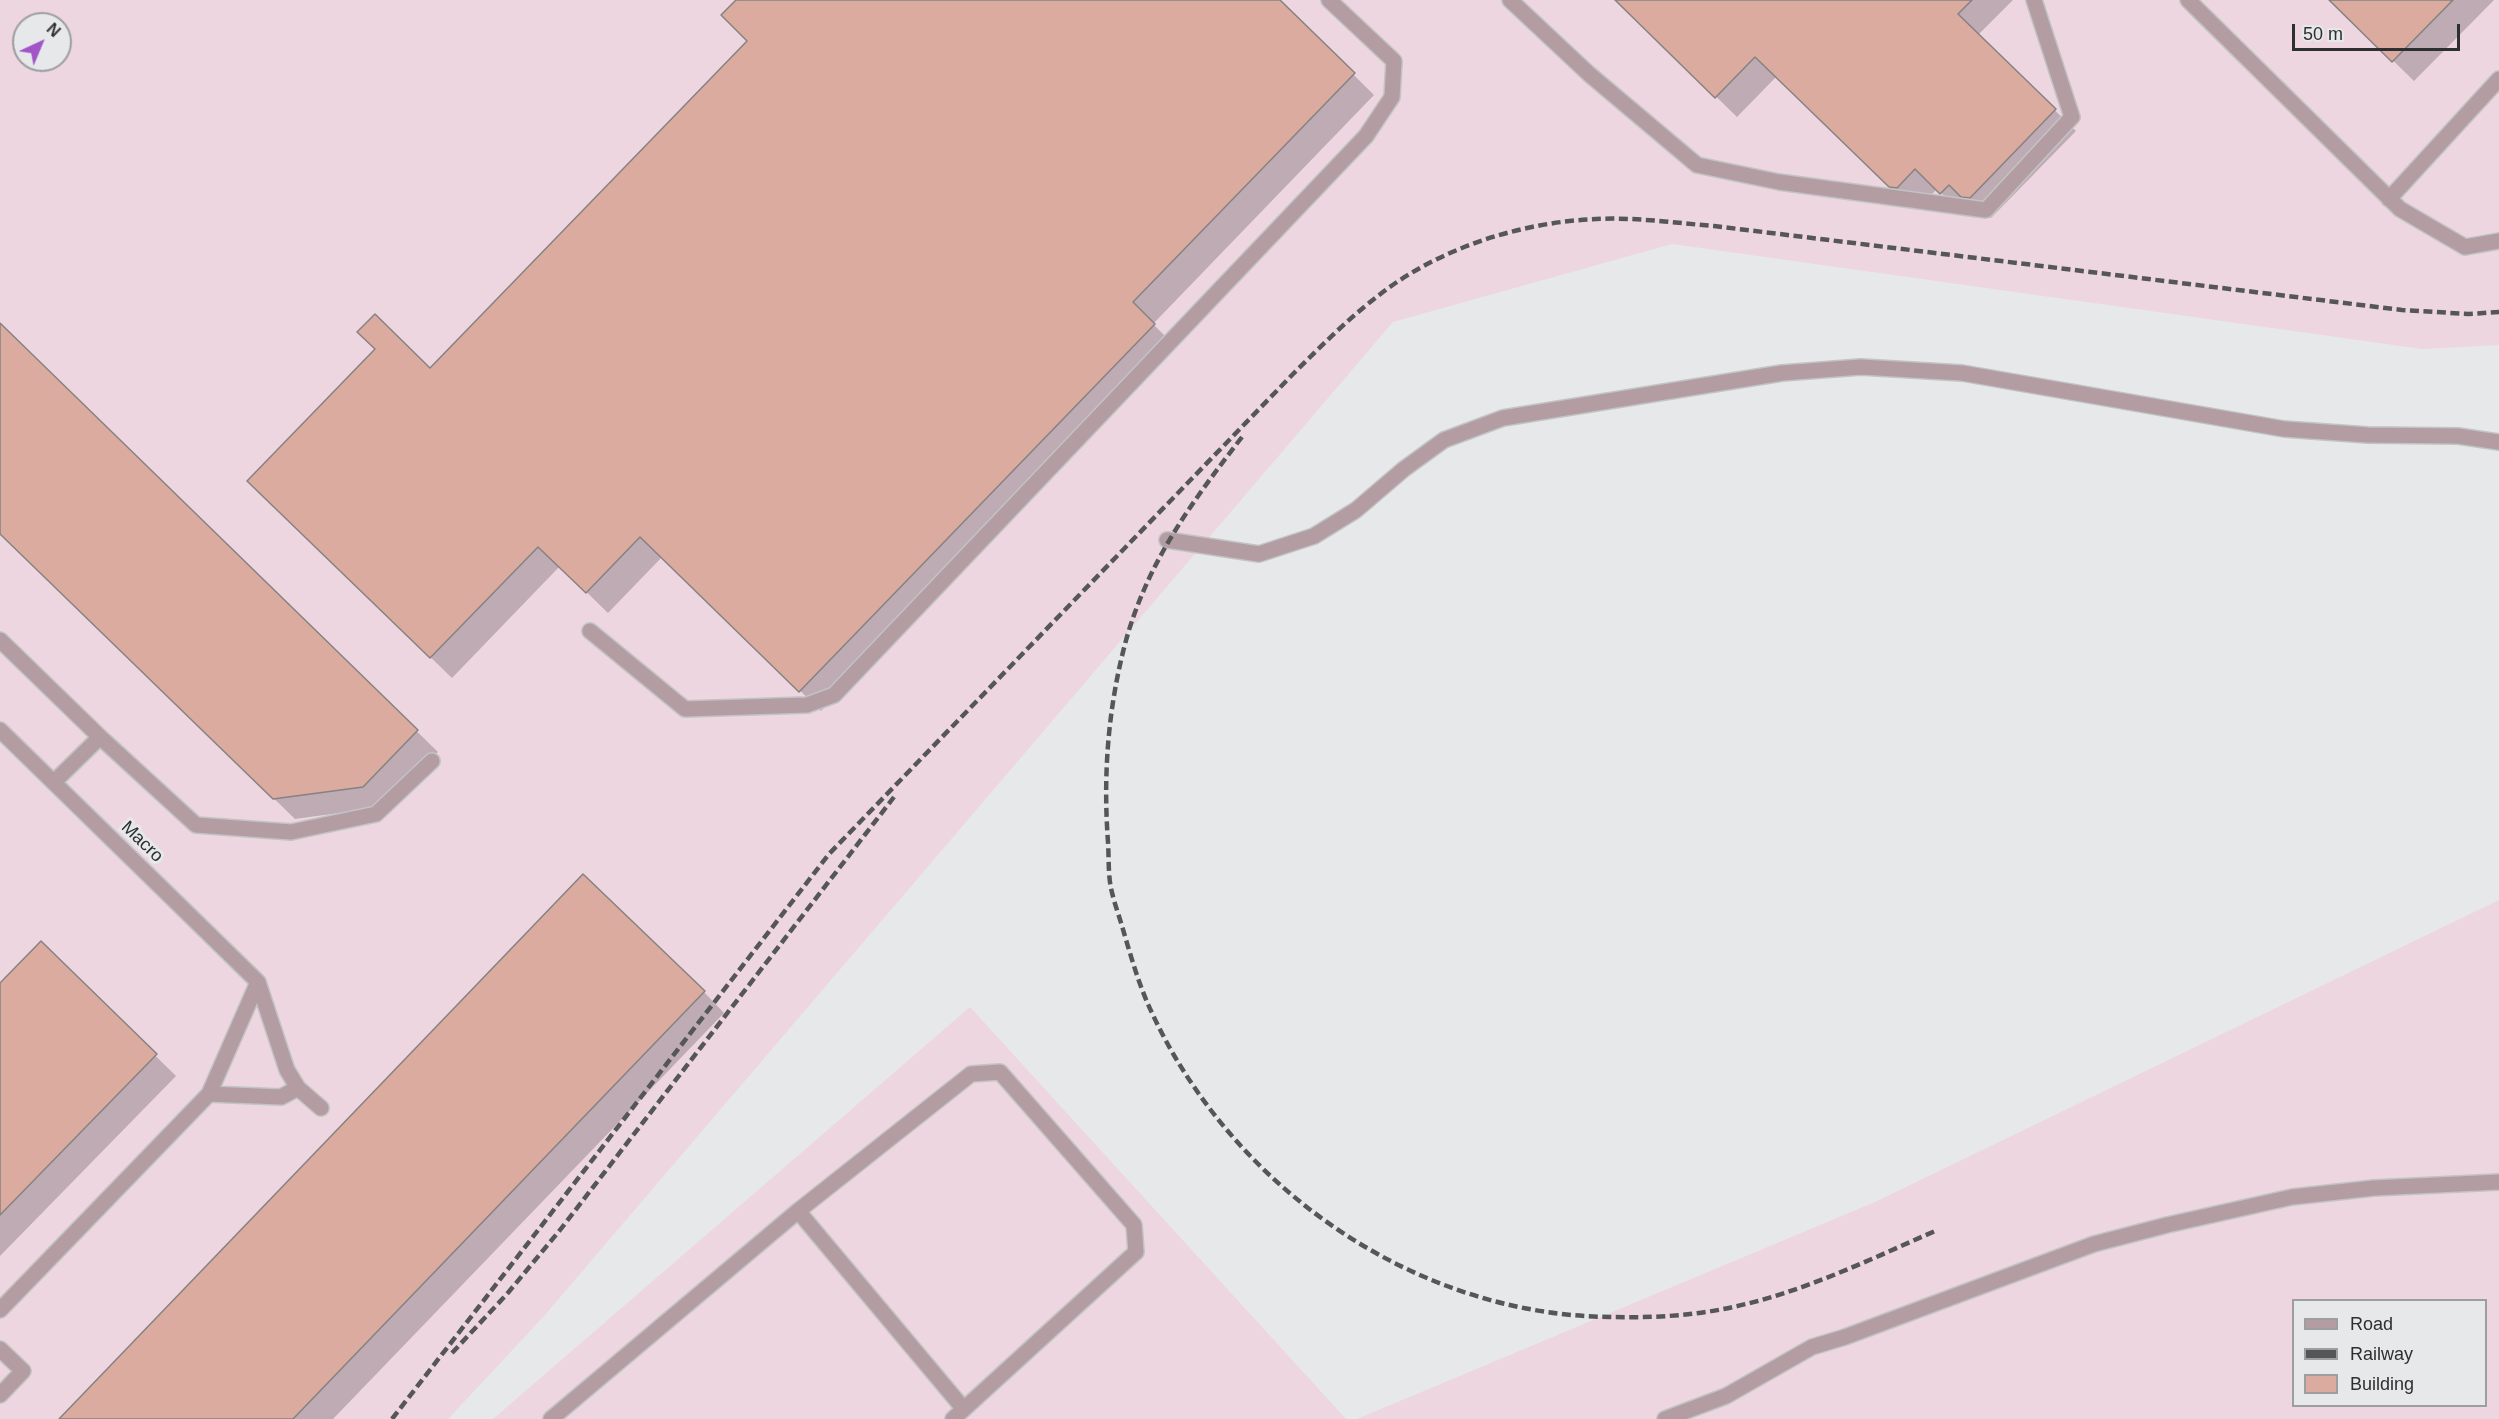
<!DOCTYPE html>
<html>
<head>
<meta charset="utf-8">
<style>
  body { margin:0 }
  #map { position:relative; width:2499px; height:1419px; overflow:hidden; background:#e6e8ea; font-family:Arial,sans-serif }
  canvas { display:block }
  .legend { position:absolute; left:2292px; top:1299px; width:195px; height:108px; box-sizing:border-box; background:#e6e8ea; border:2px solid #9c9ea0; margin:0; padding:8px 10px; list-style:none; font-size:18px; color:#2e2f30 }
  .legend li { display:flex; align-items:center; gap:12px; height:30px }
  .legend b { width:30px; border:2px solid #9c9ea0 }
  .north { position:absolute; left:12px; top:12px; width:60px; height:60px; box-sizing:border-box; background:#e6e8ea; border:2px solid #9c9ea0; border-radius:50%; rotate:44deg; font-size:16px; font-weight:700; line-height:24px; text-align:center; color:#2e2f30 }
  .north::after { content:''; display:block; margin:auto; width:21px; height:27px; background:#a155c7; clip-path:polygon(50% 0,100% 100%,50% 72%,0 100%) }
  .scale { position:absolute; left:2292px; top:24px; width:168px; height:27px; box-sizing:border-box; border:3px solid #2e2f30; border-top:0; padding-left:8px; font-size:18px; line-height:21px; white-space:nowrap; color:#2e2f30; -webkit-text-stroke:4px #e6e8ea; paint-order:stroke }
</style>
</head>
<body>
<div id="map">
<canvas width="2499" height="1419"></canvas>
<ul class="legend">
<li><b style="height:8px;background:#b39da3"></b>Road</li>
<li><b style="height:8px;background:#555657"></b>Railway</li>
<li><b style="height:16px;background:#dcaba0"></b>Building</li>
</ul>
<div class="north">N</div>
<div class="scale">50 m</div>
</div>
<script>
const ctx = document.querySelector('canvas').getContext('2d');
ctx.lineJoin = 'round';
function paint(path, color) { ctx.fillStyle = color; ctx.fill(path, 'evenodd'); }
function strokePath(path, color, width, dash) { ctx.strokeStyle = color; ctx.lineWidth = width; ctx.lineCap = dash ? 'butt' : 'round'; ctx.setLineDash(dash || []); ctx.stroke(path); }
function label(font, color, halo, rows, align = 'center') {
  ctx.font = font + ' Arial,sans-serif'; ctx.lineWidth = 6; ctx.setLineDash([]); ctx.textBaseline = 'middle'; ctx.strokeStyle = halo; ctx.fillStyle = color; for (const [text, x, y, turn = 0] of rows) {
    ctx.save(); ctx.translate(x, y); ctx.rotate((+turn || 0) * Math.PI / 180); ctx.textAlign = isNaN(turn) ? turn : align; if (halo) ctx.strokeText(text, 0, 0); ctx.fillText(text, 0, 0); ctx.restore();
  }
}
paint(new Path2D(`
  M 0,0 L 2499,0 L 2499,345 L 2422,349 L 1672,244 L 1393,322 L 544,1316 L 448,1419 L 0,1419 ZM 24,24 L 60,24 L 60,60 L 24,60 Z
  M 2499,900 L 2499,1419 L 1357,1419 L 1875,1202 ZM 2294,1300 L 2486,1300 L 2486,1406 L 2294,1406 Z
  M 970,1007 L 1346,1419 L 493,1419 Z`), '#eed6e0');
paint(new Path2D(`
  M 738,0 L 1278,0 L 1374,95 L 1153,324 L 1175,346 L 821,711 L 662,557 L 608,613 L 560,566 L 452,678 L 270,502 L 430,370 L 749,41 Z
  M 1617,0 L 2013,0 L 1978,35 L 2076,131 L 1991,218 L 1962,213 L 1937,189 L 1918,208 L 1911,207 L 1777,76 L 1737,117 Z
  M 2331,0 L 2494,0 L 2414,81 Z
  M 0,325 L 438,752 L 383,807 L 295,819 L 0,532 Z
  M 41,943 L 176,1076 L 0,1256 L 0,985 Z
  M 704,992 L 724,1013 L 333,1419 L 61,1419 Z`), '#0003');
const building = new Path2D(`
  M 736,0 L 1280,0 L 1355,73 L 1133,302 L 1155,324 L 799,692 L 640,537 L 586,593 L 538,547 L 430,658 L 247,481 L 375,349 L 357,332 L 375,314 L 430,368 L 747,41 L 721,15 Z
  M 1615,0 L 1972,0 L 1958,14 L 2056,109 L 1970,198 L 1961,197 L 1949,185 L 1940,194 L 1915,169 L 1897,188 L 1889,187 L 1755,57 L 1715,98 Z
  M 2329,0 L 2453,0 L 2392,62 Z
  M 0,323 L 418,730 L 363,787 L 273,799 L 0,534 Z
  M 583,874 L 705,991 L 293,1419 L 59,1419 Z
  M 41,941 L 157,1054 L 0,1215 L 0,983 Z`);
paint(building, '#dcaba0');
strokePath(building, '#858281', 1.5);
const minor = new Path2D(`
  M 1510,0 L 1589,74 L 1697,165 L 1779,182 L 1986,210 L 2072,117 L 2034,0
  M 2188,0 L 2400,209 L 2465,247 L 2499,241
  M 2389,199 L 2499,79
  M 1167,540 L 1259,554 L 1314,536 L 1356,510 L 1404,469 L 1444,440 L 1503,418 L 1782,373 L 1861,367 L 1962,373 L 2284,429 L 2368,435 L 2458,436 L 2499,442
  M 590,631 L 685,709 L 807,705 L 834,695 L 1366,136 L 1392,97 L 1394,61 L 1329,0
  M 0,640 L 100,737 L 54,782
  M 0,730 L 258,982 L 287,1070 L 298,1088 L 281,1097 L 209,1094
  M 100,737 L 196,825 L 291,832 L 376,814 L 432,761
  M 298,1088 L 321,1108
  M 798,1211 L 963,1408
  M 0,1310 L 209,1094 L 258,982
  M 0,1349 L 23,1371 L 0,1395
  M 551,1419 L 798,1211 L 971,1074 L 1000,1072 L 1134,1225 L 1136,1252 L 953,1419
  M 1665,1419 L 1726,1396 L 1812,1347 L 1845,1337 L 2094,1244 L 2167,1225 L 2292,1197 L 2374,1188 L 2499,1182`);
strokePath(minor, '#c1c3c5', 18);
strokePath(minor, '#b39da3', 15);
strokePath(new Path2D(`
  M 1242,437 C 1192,502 1147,562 1125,644 C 1108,709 1103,775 1108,842 C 1109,857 1108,874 1111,888 C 1114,903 1120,918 1124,933 C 1132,960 1140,988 1152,1013 C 1233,1188 1415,1315 1610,1317 C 1650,1318 1693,1316 1733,1307 C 1803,1292 1869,1260 1935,1231
  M 452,1353 L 507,1294 L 560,1230 L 894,797
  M 392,1419 L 829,854 L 1293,374 C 1323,344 1353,314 1387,289 C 1446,246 1524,222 1596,219 C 1635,217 1675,223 1714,226 L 2402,310 L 2469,314 L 2499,312`), '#555657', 4.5, [9, 4.5]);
label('18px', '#2e2f30', '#e6e8ea', [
  ["Macro",142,842,44]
]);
</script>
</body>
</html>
